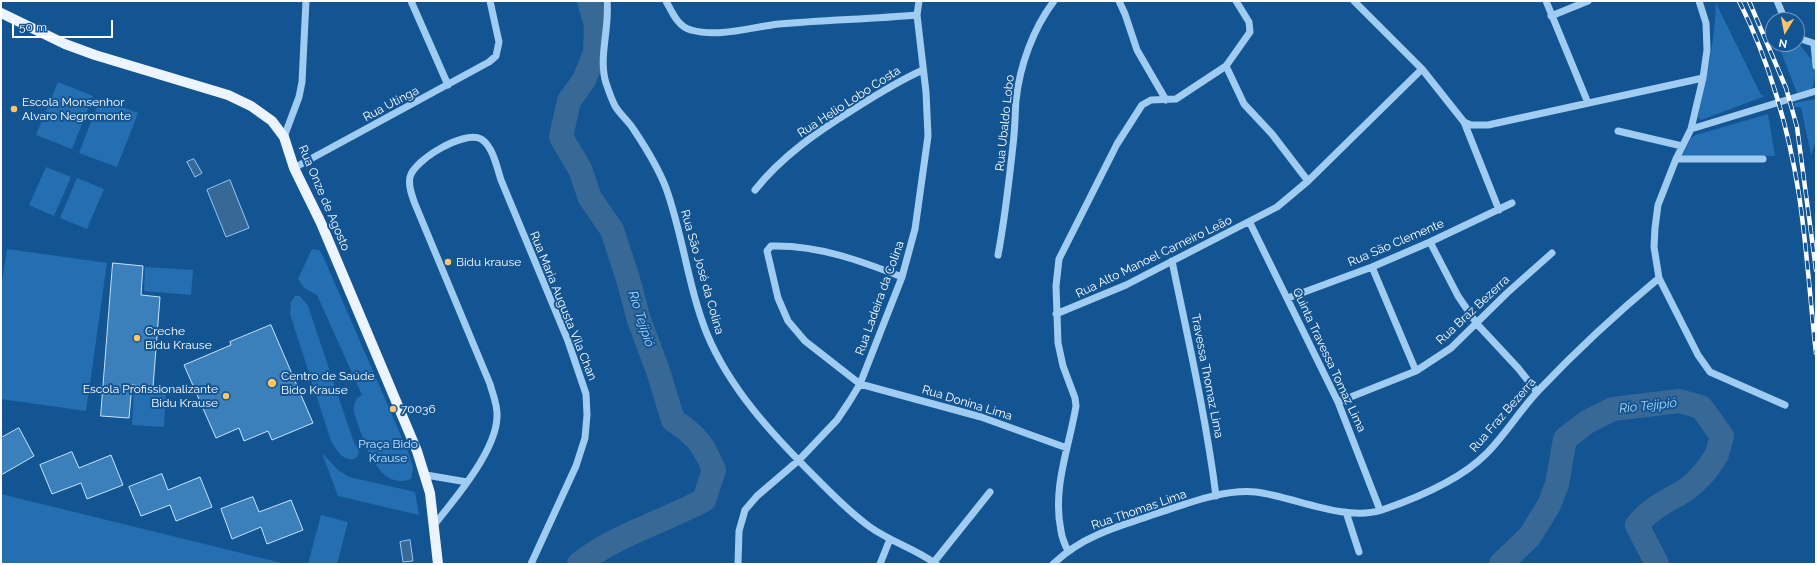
<!DOCTYPE html>
<html>
<head>
<meta charset="utf-8">
<style>
  body { margin:0 }
  #map { position:relative; width:1817px; height:565px; overflow:hidden; background:#135593; font-family:Raleway,sans-serif }
  canvas { display:block }
  .frame { position:absolute; inset:0; border:2px solid #fff; pointer-events:none }
  .north { position:absolute; left:1765px; top:12px; width:40px; height:40px; box-sizing:border-box; background:#135593; border:1px solid #7199be; border-radius:50%; rotate:190deg; font-size:11px; font-weight:700; line-height:16px; text-align:center; color:#fff }
  .north::after { content:''; display:block; margin:auto; width:14px; height:18px; background:#ffc562; clip-path:polygon(50% 0,100% 100%,50% 72%,0 100%) }
  .scale { position:absolute; left:12px; top:20px; width:101px; height:18px; box-sizing:border-box; border:2px solid #fff; border-top:0; padding-left:5px; font-size:12px; line-height:14px; white-space:nowrap; color:#fff; -webkit-text-stroke:3px #135593; paint-order:stroke }
</style>
</head>
<body>
<div id="map">
<canvas width="1817" height="565"></canvas>
<div class="frame"></div>
<div class="north">N</div>
<div class="scale">50 m</div>
</div>
<script>
const ctx = document.querySelector('canvas').getContext('2d');
ctx.lineJoin = 'round';
function paint(path, color) { ctx.fillStyle = color; ctx.fill(path, 'evenodd'); }
function strokePath(path, color, width, dash) { ctx.strokeStyle = color; ctx.lineWidth = width; ctx.lineCap = dash ? 'butt' : 'round'; ctx.setLineDash(dash || []); ctx.stroke(path); }
function label(font, color, halo, rows, align = 'center') {
  ctx.font = font + ' Raleway,sans-serif'; ctx.lineWidth = 4; ctx.setLineDash([]); ctx.textBaseline = 'middle'; ctx.strokeStyle = halo; ctx.fillStyle = color; for (const [text, x, y, turn = 0] of rows) {
    ctx.save(); ctx.translate(x, y); ctx.rotate((+turn || 0) * Math.PI / 180); ctx.textAlign = isNaN(turn) ? turn : align; if (halo) ctx.strokeText(text, 0, 0); ctx.fillText(text, 0, 0); ctx.restore();
  }
}
paint(new Path2D(`
  M 1716,3 L 1761,95 L 1765,96 L 1701,120 L 1698,117 C 1706,79 1715,42 1716,3 Z
  M 1797,41 L 1813,62 L 1816,72 L 1813,86 L 1811,89 L 1797,93 L 1778,44 L 1797,44 Z
  M 58,82 L 93,96 L 72,149 L 36,135 Z
  M 100,99 L 138,113 L 117,167 L 79,153 Z
  M 1816,99 L 1816,140 L 1811,155 L 1801,107 L 1795,107 L 1794,103 Z
  M 1768,114 L 1775,156 L 1682,156 L 1691,138 L 1696,135 Z
  M 46,167 L 71,177 L 54,216 L 29,205 Z
  M 77,178 L 104,189 L 87,229 L 60,218 Z
  M 7,249 L 107,263 L 86,411 L 1,399 L 1,289 Z
  M 312,249 L 319,250 L 322,254 L 409,454 L 413,468 L 411,479 C 375,492 363,436 354,413 L 354,405 L 357,398 L 362,395 L 317,295 L 304,288 L 298,279 Z
  M 145,267 L 193,270 L 191,295 L 144,291 Z
  M 295,296 L 300,296 L 308,306 L 353,440 L 359,451 L 357,457 L 354,459 C 342,461 336,449 331,441 L 290,314 L 291,302 Z
  M 134,387 L 166,389 L 164,427 L 132,425 Z
  M 322,453 L 338,470 L 349,477 L 415,492 L 419,515 L 338,496 Z
  M 1,494 L 286,564 L 1,564 Z
  M 321,515 L 348,522 L 337,564 L 308,564 Z`), '#246fb2');
const water = new Path2D(`
  M 194,159 L 202,173 L 195,177 L 187,162 Z
  M 230,180 L 249,228 L 226,237 L 207,190 Z
  M 410,540 L 413,561 L 403,562 L 400,542 Z`);
paint(water, '#386996');
strokePath(water, '#92c8f5', 1);
strokePath(new Path2D(`
  M 579,564 C 613,536 665,521 704,500 L 714,470 C 703,444 697,436 673,420 L 658,371 L 639,320 L 628,279 L 612,230 L 590,198 L 580,169 L 561,137 L 569,101 L 584,80 L 595,53 L 596,25 L 589,1
  M 1501,564 L 1530,536 L 1549,505 L 1557,484 L 1565,439 L 1587,422 L 1613,409 L 1679,401 L 1701,407 L 1722,436 C 1720,442 1719,448 1717,454 C 1709,469 1694,486 1679,494 C 1663,503 1649,510 1637,525 L 1657,564`), '#386996', 24);
const building = new Path2D(`
  M 113,263 L 143,266 L 141,295 L 160,297 L 153,387 L 132,385 L 129,418 L 101,416 Z
  M 271,325 L 313,423 L 272,440 L 268,431 L 244,441 L 239,428 L 216,438 L 184,365 L 231,345 L 230,342 Z
  M 19,428 L 34,456 L 1,475 L 1,438 Z
  M 72,452 L 79,468 L 111,455 L 123,485 L 87,499 L 81,483 L 52,494 L 40,465 Z
  M 162,474 L 168,490 L 200,477 L 212,507 L 176,521 L 170,505 L 141,516 L 129,487 Z
  M 253,497 L 259,512 L 291,500 L 303,530 L 267,544 L 261,527 L 232,539 L 221,509 Z`);
paint(building, '#3b7fbb');
strokePath(building, '#c8e4fd', 1);
strokePath(new Path2D(`
  M 411,1 L 448,85
  M 607,1 C 610,28 598,57 606,83 C 609,91 612,102 617,109 C 622,116 629,122 634,130 C 646,148 658,167 666,188 C 683,235 688,287 707,334 C 730,389 772,434 814,476 C 832,494 849,512 870,527 C 891,542 916,549 936,564
  M 666,1 C 672,12 678,27 691,30 C 719,38 751,27 779,24 C 825,20 871,19 917,15
  M 1119,1 L 1125,14 L 1137,50 L 1166,100
  M 1236,1 L 1249,22 L 1250,32 L 1226,66 L 1244,104 L 1272,134 L 1308,181
  M 1354,1 L 1422,69 L 1464,122 L 1499,210
  M 1546,1 L 1588,103
  M 1699,1 L 1706,23 L 1707,50 L 1703,78 L 1691,129 L 1676,159 L 1658,205 L 1655,228 L 1654,247 L 1659,278 L 1698,355 L 1710,372 L 1785,405
  M 1777,1 L 1785,20
  M 1551,16 L 1588,1
  M 1797,34 L 1801,39 L 1816,44
  M 1814,44 L 1816,66
  M 1464,122 L 1471,125 L 1488,125 L 1703,78
  M 1691,129 L 1816,91
  M 1618,131 L 1682,146
  M 284,137 L 299,97 L 302,82 L 306,1
  M 1676,159 L 1763,159
  M 294,168 L 489,62 L 496,56 L 499,42 L 490,1
  M 755,190 C 782,156 817,132 854,109 C 876,95 898,81 923,70
  M 1250,223 L 1338,402 L 1380,510
  M 1430,242 L 1458,296 L 1477,324 L 1518,368 L 1537,392
  M 998,255 C 1005,218 1009,182 1013,145 C 1015,130 1015,115 1016,100 C 1020,65 1033,29 1054,1
  M 1172,261 C 1188,339 1206,417 1216,496
  M 1372,267 L 1416,371
  M 902,277 C 861,261 821,246 776,246 L 771,246 L 767,251 L 778,298 L 788,321 L 805,341 L 860,384 L 981,417 L 1067,448
  M 1288,298 L 1372,267 L 1430,242 L 1512,203
  M 1056,314 L 1126,285 L 1277,207 L 1308,181 L 1422,69
  M 1338,402 L 1416,371 L 1451,348 L 1507,293 L 1552,253
  M 426,475 L 467,482
  M 1346,512 L 1359,552
  M 434,525 C 455,499 496,451 497,417 C 498,406 493,395 490,384 L 415,204 C 412,196 408,186 410,177 C 414,160 464,130 481,139 C 493,146 497,168 501,180 L 568,341 L 586,394 L 587,415 L 585,438 L 576,466 L 531,564
  M 1068,551 C 1065,545 1062,538 1061,531 C 1052,488 1069,448 1076,406 L 1075,398 L 1063,366 L 1058,343 L 1056,286 L 1059,259 L 1117,144 L 1142,105 L 1151,100 L 1176,99 L 1226,66
  M 934,562 L 990,492
  M 738,564 L 739,531 L 745,510 L 757,496 L 799,460 L 837,420 L 849,402 L 860,384 L 902,277 L 915,229 L 928,136 L 926,92 L 917,15 L 919,1
  M 880,564 L 890,539
  M 1053,564 C 1066,552 1081,542 1097,535 C 1116,526 1136,521 1155,514 C 1186,504 1222,489 1256,492 C 1295,497 1344,522 1382,510 C 1417,498 1460,480 1486,454 C 1505,435 1520,410 1539,390 C 1576,351 1617,313 1659,278`), '#a0ccf2', 7);
strokePath(new Path2D(`
  M 1,13 L 65,44 L 95,55 L 228,95 L 251,106 L 272,121 L 284,137 L 294,168 L 321,223 L 417,451 L 430,493 L 438,564`), '#ecf5ff', 10);
const rail = new Path2D(`
  M 1739,1 C 1769,60 1789,130 1799,195 C 1807,247 1810,300 1816,353
  M 1749,1 L 1786,88 L 1797,127 L 1816,270`);
strokePath(rail, '#fff', 4.5);
strokePath(rail, '#135593', 3, [9]);
for (const [x, y, r, color] of [
  [14,109,4,"#ffc562"],
  [448,262,4,"#ffc562"],
  [137,338,4,"#ffc562"],
  [272,383,5,"#ffc562"],
  [226,396,4,"#ffc562"],
  [393,409,4,"#ffc562"]
]) { const dot = new Path2D(); dot.arc(x, y, r, 0, 2 * Math.PI); ctx.fillStyle = color; ctx.fill(dot); strokePath(dot, '#135593', 1.5); }
label('12px', '#fff', '#135593', [
  ["Escola Monsenhor",22,102],
  ["Alvaro Negromonte",22,116],
  ["Bidu krause",456,262],
  ["Creche",145,331],
  ["Bidu Krause",145,345],
  ["Centro de Saúde",281,376],
  ["Bido Krause",281,390],
  ["Escola Profissionalizante",218,389,"right"],
  ["Bidu Krause",218,403,"right"],
  ["70036",401,409]
], 'left');
label('12px', '#fff', '#135593', [
  ["Rua Helio Lobo Costa",849,102,-33],
  ["Rua Utinga",391,104,-28],
  ["Rua Ubaldo Lobo",1005,123,-84],
  ["Rua Onze de Agosto",324,198,67],
  ["Rua São Clemente",1396,243,-23],
  ["Rua Alto Manoel Carneiro Leão",1154,257,-26],
  ["Rua São José da Colina",702,272,74],
  ["Rua Ladeira da Colina",880,298,-70],
  ["Rua Maria Augusta Vila Chan",563,306,68],
  ["Rua Braz Bezerra",1473,310,-43],
  ["Quinta Travessa Tomaz Lima",1329,360,65],
  ["Travessa Thomaz Lima",1207,376,79],
  ["Rua Donina Lima",967,403,17],
  ["Rua Fraz Bezerra",1503,415,-49],
  ["Rua Thomas Lima",1139,510,-19]
]);
label('12px', '#c8e4fd', '#135593', [
  ["Praça Bido",388,444],
  ["Krause",388,458]
]);
label('italic 13px', '#add6f9', '#135593', [
  ["Rio Tejipió",641,319,72],
  ["Rio Tejipió",1648,406,-6]
]);
</script>
</body>
</html>
